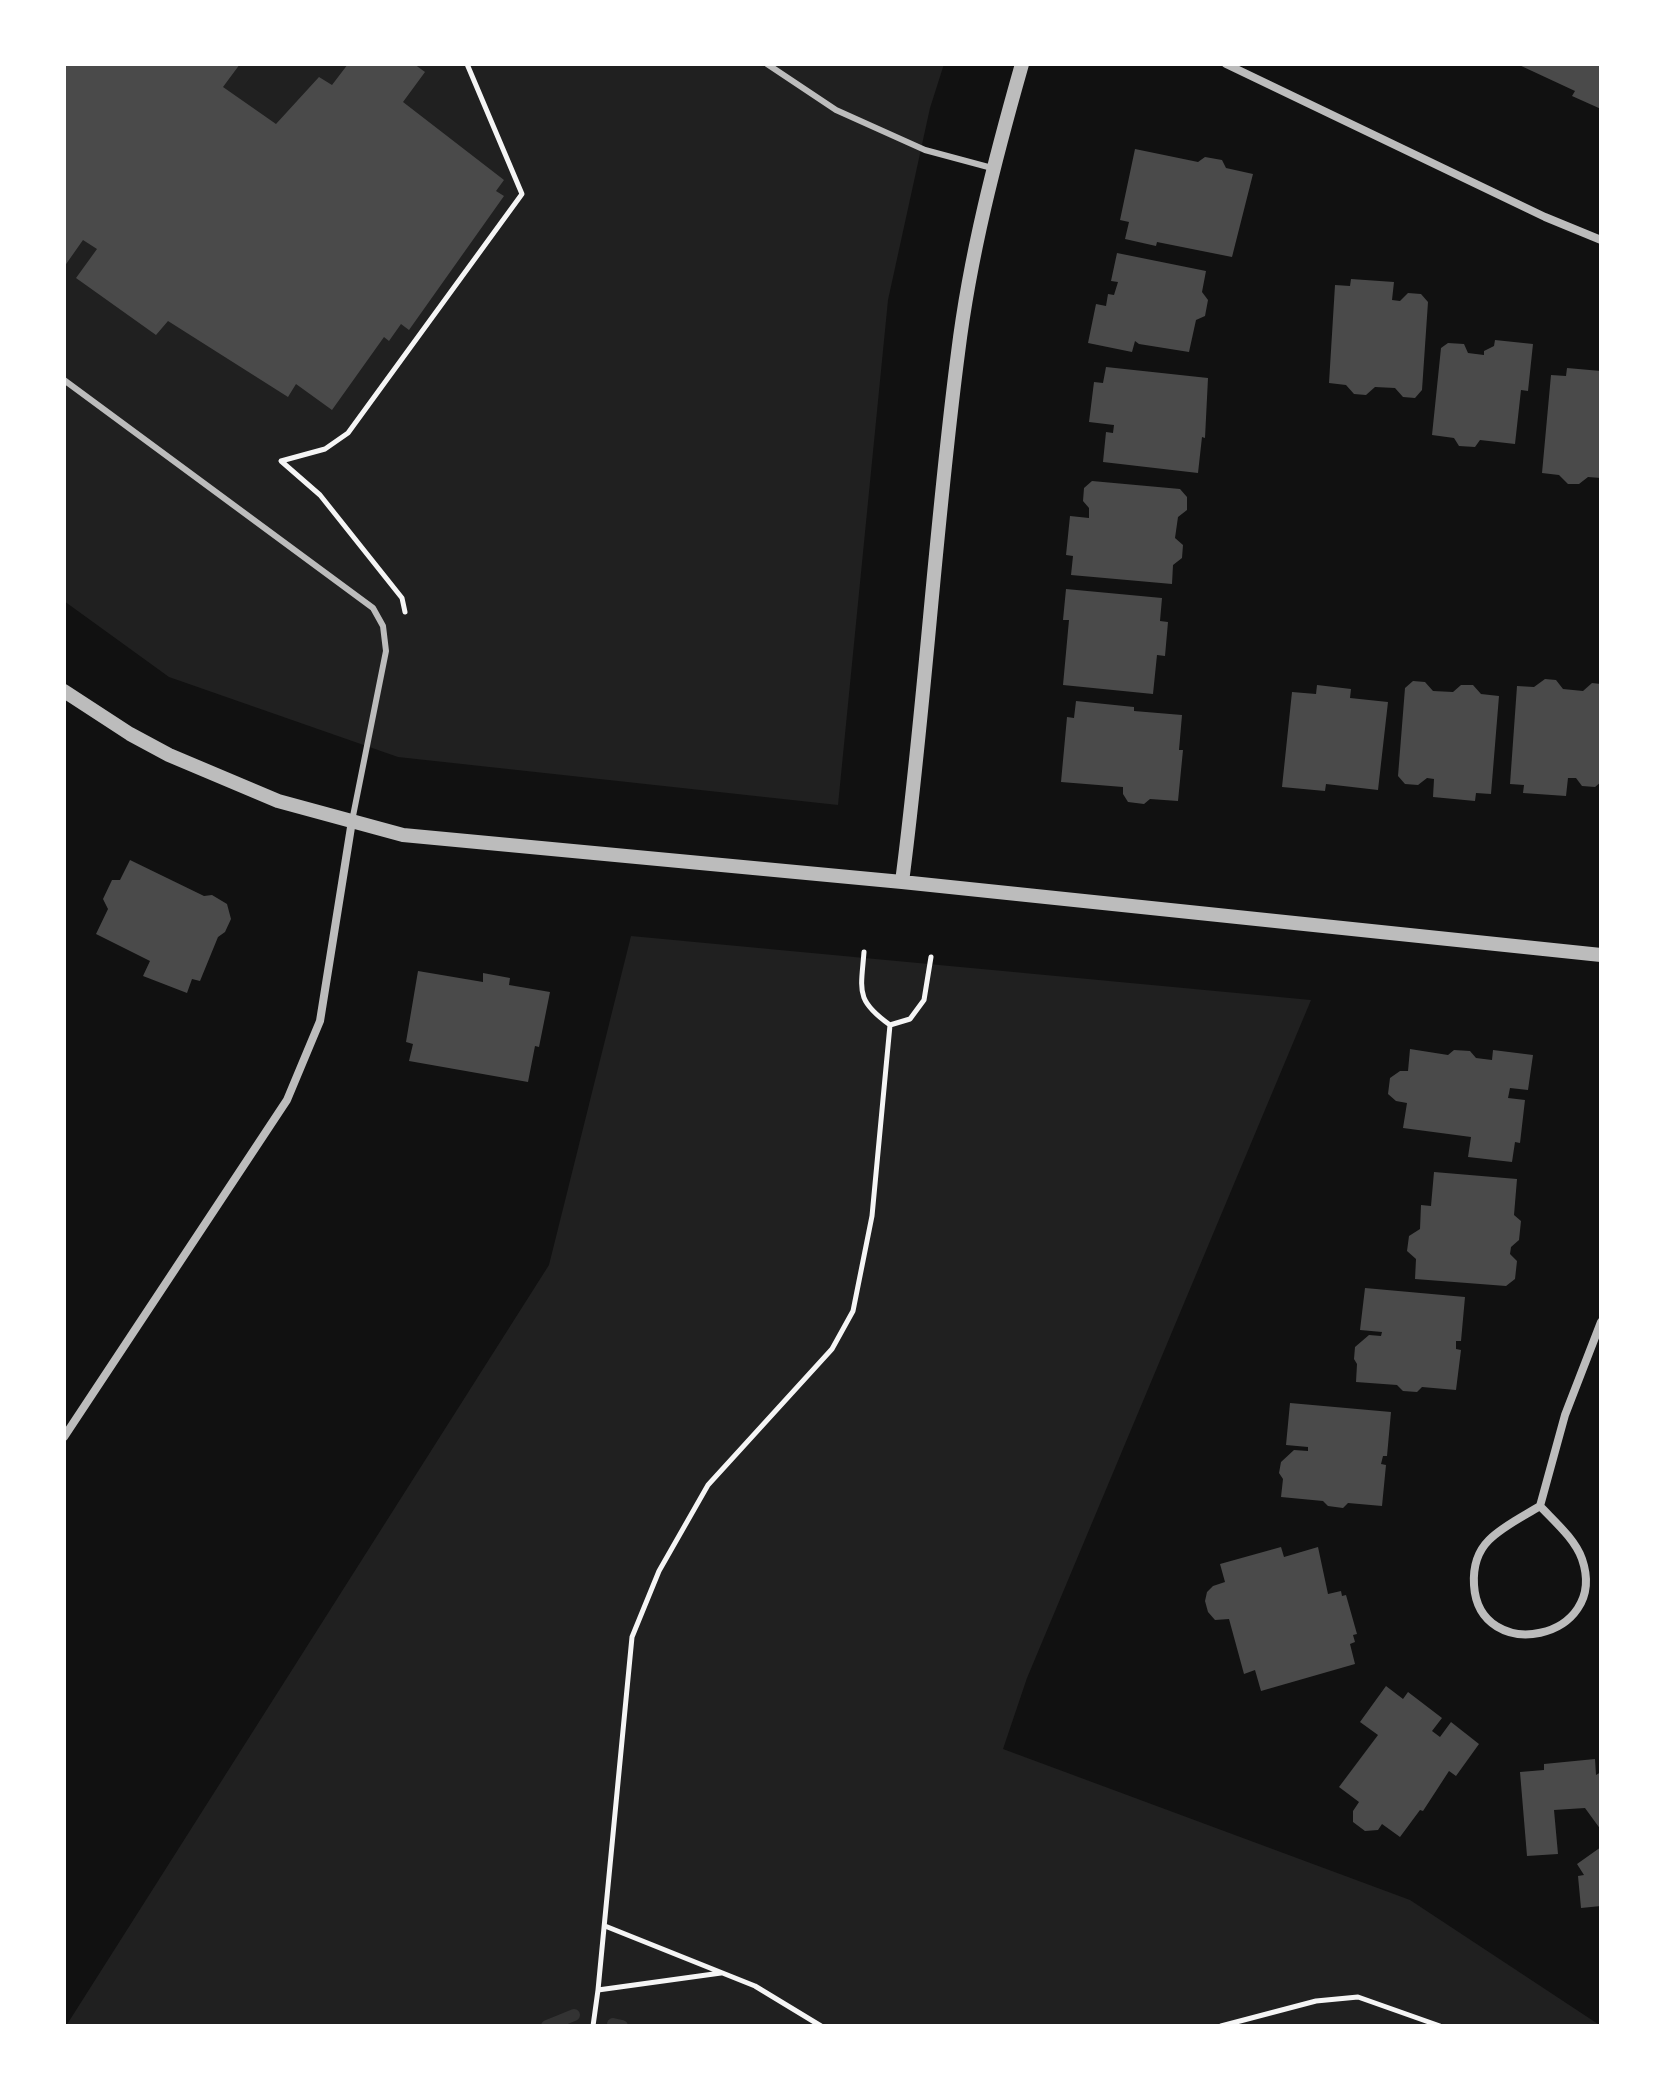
<!DOCTYPE html>
<html>
<head>
<meta charset="utf-8">
<style>
  body { margin:0 }
  #map { position:relative; width:1665px; height:2090px; overflow:hidden; background:#111; font-family:"Titillium Web",sans-serif }
  canvas { display:block }
  .frame { position:absolute; inset:0; border:66px solid #fff; pointer-events:none }
</style>
</head>
<body>
<div id="map">
<canvas width="1665" height="2090"></canvas>
<div class="frame"></div>
</div>
<script>
const ctx = document.querySelector('canvas').getContext('2d');
ctx.lineJoin = 'round';
function paint(path, color) { ctx.fillStyle = color; ctx.fill(path, 'evenodd'); }
function strokePath(path, color, width, dash) { ctx.strokeStyle = color; ctx.lineWidth = width; ctx.lineCap = dash ? 'butt' : 'round'; ctx.setLineDash(dash || []); ctx.stroke(path); }
paint(new Path2D(`
  M 64,64 L 944,64 L 930,108 L 888,300 L 838,805 L 398,757 L 169,677 L 64,601 Z
  M 631,936 L 1311,1000 L 1027,1678 L 1003,1749 L 1410,1900 L 1601,2026 L 66,2026 L 549,1265 Z`), '#202020');
strokePath(new Path2D(`
  M 613,2024 L 622,2026
  M 547,2026 L 574,2015`), '#333', 12);
paint(new Path2D(`
  M 64,64 L 240,64 L 223,87 L 276,124 L 319,77 L 332,85 L 348,64 L 414,64 L 425,72 L 403,102 L 504,180 L 496,191 L 504,196 L 409,330 L 401,324 L 389,341 L 384,337 L 332,410 L 296,384 L 288,397 L 168,321 L 156,335 L 76,278 L 97,249 L 83,240 L 64,267 Z
  M 1517,64 L 1601,64 L 1601,109 L 1572,96 L 1575,91 Z
  M 1135,149 L 1198,162 L 1205,157 L 1222,160 L 1226,168 L 1253,174 L 1232,257 L 1157,242 L 1156,246 L 1125,239 L 1129,222 L 1120,220 Z
  M 1117,253 L 1206,271 L 1202,292 L 1208,300 L 1205,316 L 1196,320 L 1189,352 L 1139,344 L 1135,341 L 1132,352 L 1088,343 L 1096,304 L 1106,306 L 1108,294 L 1114,295 L 1118,282 L 1111,281 Z
  M 1351,279 L 1394,282 L 1392,300 L 1400,301 L 1408,293 L 1421,294 L 1428,302 L 1422,390 L 1415,398 L 1403,397 L 1395,388 L 1375,387 L 1366,395 L 1354,394 L 1346,385 L 1329,383 L 1335,285 L 1350,286 Z
  M 1495,340 L 1533,344 L 1528,391 L 1521,390 L 1515,444 L 1480,440 L 1475,447 L 1459,446 L 1454,438 L 1432,435 L 1441,348 L 1448,343 L 1464,344 L 1468,353 L 1484,355 L 1484,351 L 1494,346 Z
  M 1106,367 L 1208,378 L 1205,438 L 1202,437 L 1198,473 L 1103,462 L 1106,432 L 1113,433 L 1114,425 L 1089,422 L 1094,382 L 1103,383 Z
  M 1567,368 L 1601,371 L 1601,478 L 1588,477 L 1579,484 L 1568,484 L 1559,475 L 1542,473 L 1551,375 L 1566,376 Z
  M 1092,481 L 1180,489 L 1187,497 L 1187,510 L 1178,517 L 1175,538 L 1183,545 L 1182,558 L 1173,565 L 1172,584 L 1071,575 L 1073,556 L 1066,555 L 1070,516 L 1089,518 L 1089,508 L 1083,501 L 1084,488 Z
  M 1066,589 L 1162,598 L 1160,621 L 1168,622 L 1165,656 L 1157,655 L 1153,694 L 1063,685 L 1069,620 L 1063,620 Z
  M 1545,679 L 1556,680 L 1563,689 L 1583,691 L 1592,683 L 1601,684 L 1601,782 L 1595,787 L 1582,786 L 1576,778 L 1568,778 L 1566,796 L 1523,793 L 1524,785 L 1510,784 L 1517,686 L 1534,687 Z
  M 1413,681 L 1425,682 L 1433,691 L 1453,692 L 1461,685 L 1473,685 L 1481,694 L 1499,696 L 1491,794 L 1476,793 L 1475,801 L 1433,797 L 1434,779 L 1427,778 L 1418,785 L 1405,784 L 1398,776 L 1405,688 Z
  M 1317,685 L 1351,689 L 1350,698 L 1388,702 L 1378,790 L 1326,784 L 1325,791 L 1282,787 L 1292,692 L 1316,694 Z
  M 1076,701 L 1134,707 L 1134,711 L 1182,715 L 1179,750 L 1183,750 L 1178,801 L 1150,799 L 1144,804 L 1128,802 L 1123,794 L 1123,787 L 1061,782 L 1067,717 L 1074,718 Z
  M 130,860 L 204,896 L 212,895 L 227,904 L 231,919 L 225,932 L 218,937 L 200,981 L 192,979 L 187,993 L 143,976 L 150,961 L 96,934 L 108,909 L 103,899 L 112,880 L 120,880 Z
  M 418,971 L 483,982 L 483,973 L 510,978 L 509,985 L 550,992 L 539,1047 L 535,1046 L 528,1082 L 409,1061 L 413,1044 L 406,1042 Z
  M 1410,1049 L 1448,1055 L 1454,1050 L 1470,1051 L 1476,1058 L 1492,1060 L 1493,1050 L 1533,1055 L 1528,1090 L 1510,1088 L 1508,1098 L 1525,1100 L 1520,1143 L 1515,1142 L 1512,1162 L 1468,1157 L 1471,1137 L 1403,1128 L 1407,1103 L 1396,1101 L 1388,1094 L 1390,1078 L 1400,1071 L 1408,1071 Z
  M 1434,1172 L 1517,1179 L 1514,1215 L 1521,1221 L 1519,1240 L 1511,1247 L 1510,1254 L 1517,1261 L 1515,1279 L 1506,1286 L 1415,1279 L 1416,1259 L 1407,1251 L 1409,1236 L 1420,1229 L 1421,1205 L 1431,1206 Z
  M 1365,1288 L 1465,1297 L 1461,1341 L 1456,1341 L 1456,1349 L 1461,1350 L 1456,1390 L 1422,1387 L 1417,1392 L 1403,1391 L 1397,1385 L 1356,1382 L 1357,1364 L 1354,1359 L 1355,1347 L 1369,1335 L 1381,1336 L 1382,1332 L 1360,1330 Z
  M 1290,1403 L 1391,1412 L 1387,1456 L 1383,1456 L 1381,1464 L 1386,1465 L 1382,1506 L 1348,1503 L 1343,1508 L 1328,1506 L 1323,1501 L 1281,1497 L 1283,1479 L 1279,1473 L 1281,1462 L 1294,1450 L 1308,1451 L 1308,1447 L 1286,1445 Z
  M 1281,1547 L 1284,1557 L 1318,1547 L 1328,1594 L 1341,1591 L 1342,1596 L 1346,1595 L 1357,1634 L 1353,1635 L 1355,1642 L 1350,1644 L 1355,1664 L 1261,1691 L 1255,1670 L 1244,1674 L 1229,1619 L 1215,1620 L 1208,1612 L 1205,1601 L 1207,1592 L 1213,1586 L 1225,1582 L 1220,1564 Z
  M 1386,1686 L 1403,1699 L 1408,1692 L 1442,1718 L 1432,1731 L 1440,1737 L 1451,1722 L 1479,1744 L 1456,1776 L 1449,1771 L 1423,1811 L 1420,1810 L 1400,1837 L 1382,1824 L 1378,1830 L 1365,1831 L 1353,1822 L 1353,1811 L 1359,1802 L 1339,1787 L 1378,1735 L 1360,1722 Z
  M 1595,1759 L 1596,1775 L 1601,1772 L 1601,1830 L 1585,1808 L 1554,1810 L 1558,1854 L 1527,1856 L 1520,1772 L 1544,1770 L 1544,1764 Z
  M 1601,1847 L 1601,1906 L 1581,1908 L 1578,1876 L 1584,1875 L 1577,1864 Z`), '#4a4a4a');
strokePath(new Path2D(`
  M 405,612 L 402,598 L 320,495 L 281,461 L 325,449 L 348,433 L 522,194 L 467,64
  M 864,952 C 861,991 855,1000 890,1025 L 910,1019 L 924,1000 L 931,957
  M 605,1926 L 755,1986 L 821,2026
  M 721,1973 L 598,1990 L 632,1637 L 659,1571 L 708,1485 L 832,1349 L 853,1311 L 872,1216 L 890,1025
  M 593,2026 L 598,1990
  M 1221,2026 L 1316,2001 L 1358,1997 L 1440,2026`), '#f5f5f5', 5);
strokePath(new Path2D(`
  M 767,64 L 836,110 L 925,150 L 992,168
  M 64,380 L 373,608 L 383,626 L 386,651 L 352,821`), '#bcbcbc', 6);
strokePath(new Path2D(`
  M 1226,64 L 1545,217 L 1601,240
  M 64,1437 L 287,1100 L 320,1021 L 352,821
  M 1540,1506 C 1554,1521 1575,1539 1582,1559 C 1610,1640 1479,1666 1474,1585 C 1473,1569 1477,1552 1489,1540 C 1503,1526 1524,1516 1540,1506 Z
  M 1540,1506 L 1565,1415 L 1601,1322`), '#bcbcbc', 8);
strokePath(new Path2D(`
  M 64,691 L 130,734 L 169,755 L 278,801 L 403,835 L 902,882 L 1601,955
  M 902,882 C 925,706 935,529 958,353 C 970,255 995,159 1022,64`), '#bcbcbc', 14);
</script>
</body>
</html>
